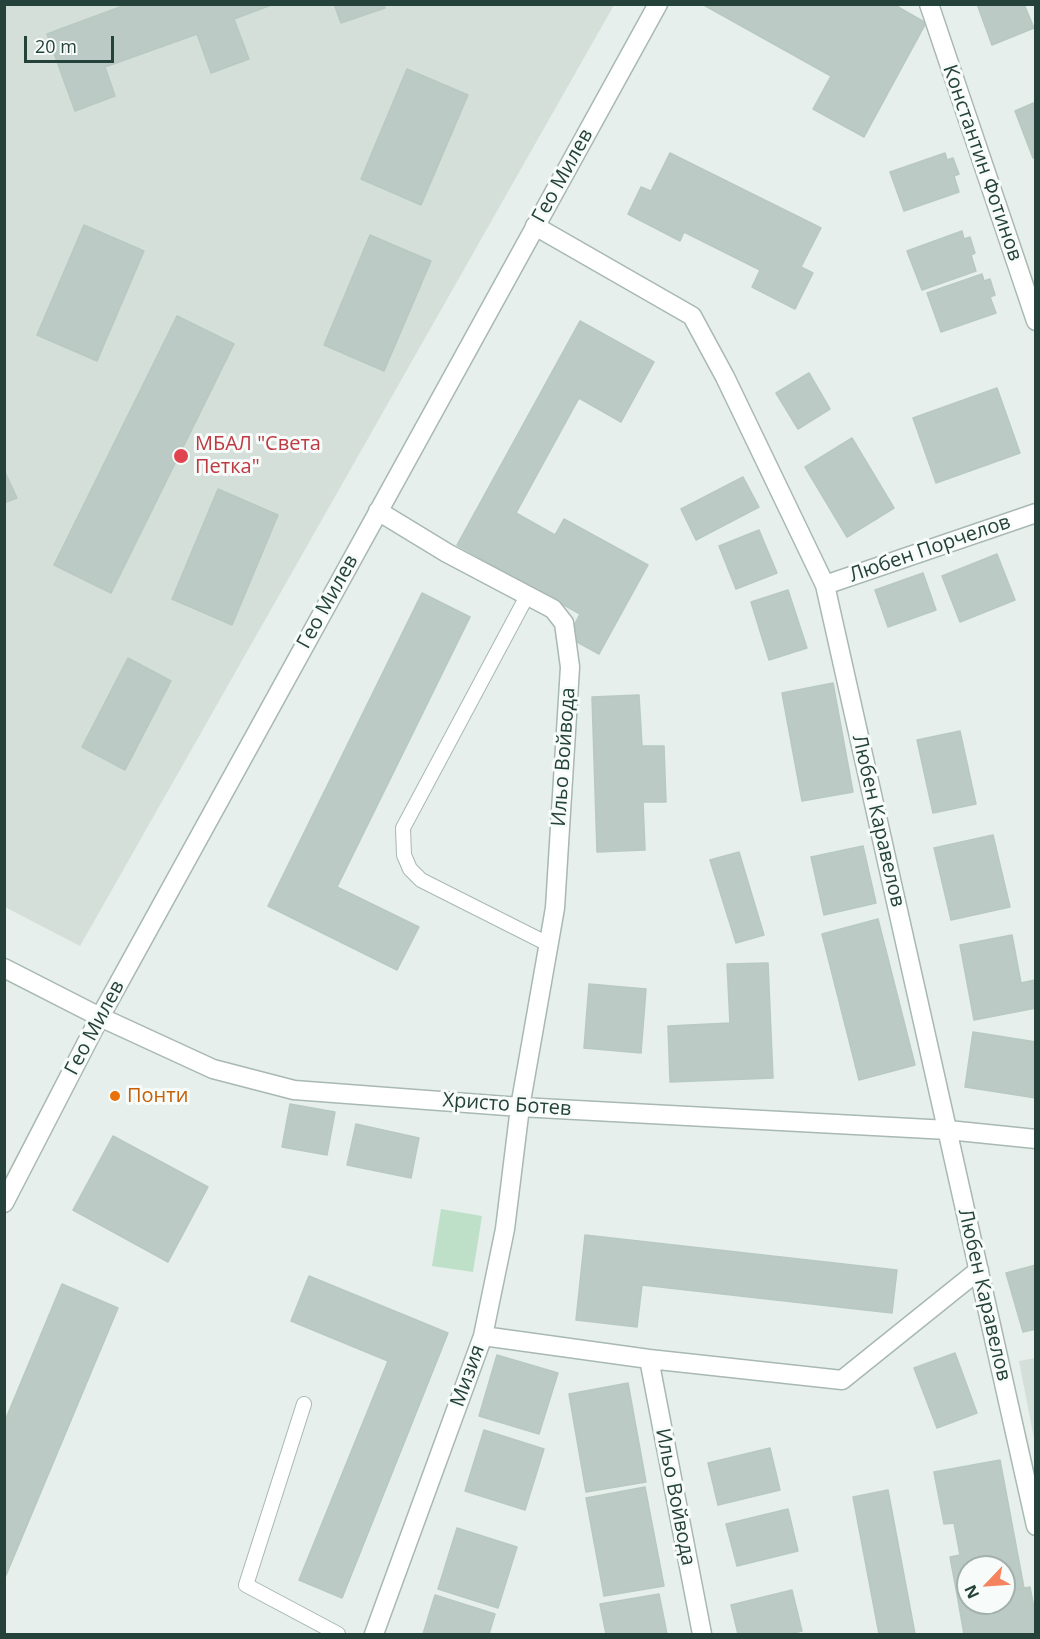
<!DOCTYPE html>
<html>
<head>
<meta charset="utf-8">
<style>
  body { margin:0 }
  #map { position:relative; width:1040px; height:1639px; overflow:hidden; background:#e6efeb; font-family:"Open Sans",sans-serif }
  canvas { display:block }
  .frame { position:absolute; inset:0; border:6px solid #24423a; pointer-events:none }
  .north { position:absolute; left:956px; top:1555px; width:60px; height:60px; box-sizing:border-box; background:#f7fbf9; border:2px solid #a3b1ad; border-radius:50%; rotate:245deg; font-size:16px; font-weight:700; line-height:24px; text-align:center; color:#24423a }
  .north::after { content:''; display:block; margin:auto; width:21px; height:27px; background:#f4845f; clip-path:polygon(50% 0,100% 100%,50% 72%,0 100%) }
  .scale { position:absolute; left:24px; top:36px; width:90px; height:27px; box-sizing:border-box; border:3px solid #24423a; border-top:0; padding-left:8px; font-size:18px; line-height:21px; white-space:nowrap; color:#24423a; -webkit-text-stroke:4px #f7fbf9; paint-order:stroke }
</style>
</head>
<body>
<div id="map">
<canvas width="1040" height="1639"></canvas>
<div class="frame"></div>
<div class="north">N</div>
<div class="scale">20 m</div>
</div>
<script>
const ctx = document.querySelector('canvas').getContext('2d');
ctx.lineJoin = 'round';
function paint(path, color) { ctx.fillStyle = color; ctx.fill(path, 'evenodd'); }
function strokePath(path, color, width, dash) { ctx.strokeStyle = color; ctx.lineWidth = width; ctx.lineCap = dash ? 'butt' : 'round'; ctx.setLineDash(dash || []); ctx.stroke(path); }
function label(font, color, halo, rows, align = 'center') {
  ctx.font = font + ' "Open Sans",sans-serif'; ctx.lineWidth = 6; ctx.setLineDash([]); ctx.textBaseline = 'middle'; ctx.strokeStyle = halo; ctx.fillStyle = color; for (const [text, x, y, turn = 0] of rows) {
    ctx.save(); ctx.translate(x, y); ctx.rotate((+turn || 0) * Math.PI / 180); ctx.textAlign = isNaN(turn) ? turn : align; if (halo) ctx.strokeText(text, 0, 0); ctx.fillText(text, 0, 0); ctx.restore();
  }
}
paint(new Path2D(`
  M 4,5 L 614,5 L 80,946 L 5,907 Z
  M 1035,1358 L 1036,1358 L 1035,1444 L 1019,1361 Z`), '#d4dfda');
paint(new Path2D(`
  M 441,1209 L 482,1216 L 473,1272 L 432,1266 Z`), '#bfe0c8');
const building = new Path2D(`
  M 128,4 L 274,4 L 234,19 L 249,59 L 211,73 L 197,34 L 105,67 L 115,96 L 75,111 L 47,34 Z
  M 334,4 L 384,4 L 385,8 L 341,23 Z
  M 702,4 L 893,4 L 926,23 L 864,137 L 813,109 L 831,76 Z
  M 977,4 L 1024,4 L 1034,28 L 992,45 Z
  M 407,69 L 468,95 L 421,205 L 361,179 Z
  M 1036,102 L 1036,157 L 1033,158 L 1015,111 Z
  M 670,153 L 821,228 L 801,267 L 813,273 L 795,309 L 752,287 L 760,270 L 684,232 L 680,241 L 628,214 L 641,187 L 651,191 Z
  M 945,153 L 947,160 L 953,158 L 959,174 L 954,176 L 959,192 L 904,211 L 890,172 Z
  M 84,225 L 144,251 L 97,361 L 37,335 Z
  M 962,231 L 964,239 L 970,237 L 975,253 L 971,255 L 976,271 L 922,290 L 907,251 Z
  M 370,235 L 431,261 L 384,371 L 324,345 Z
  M 982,274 L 984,281 L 990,279 L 995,295 L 990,297 L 996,313 L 941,332 L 927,293 Z
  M 177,316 L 234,344 L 111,593 L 54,565 Z
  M 580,321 L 654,362 L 621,422 L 579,398 L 516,513 L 555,535 L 564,519 L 648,565 L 599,654 L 568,637 L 580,614 L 457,545 Z
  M 809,373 L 830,409 L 798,429 L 776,393 Z
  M 997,388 L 1020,453 L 936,483 L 913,418 Z
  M 852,438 L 894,508 L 847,537 L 805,467 Z
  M 4,470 L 17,498 L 4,503 Z
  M 743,477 L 759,507 L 696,540 L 681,509 Z
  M 218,489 L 278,515 L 232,625 L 172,599 Z
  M 759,530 L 777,573 L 736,589 L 719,546 Z
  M 997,554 L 1015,600 L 960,622 L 942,576 Z
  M 923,573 L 936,610 L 888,627 L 875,590 Z
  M 788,590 L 807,648 L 769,660 L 751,602 Z
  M 422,593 L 470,617 L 337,887 L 419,927 L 397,970 L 268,906 Z
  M 128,658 L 171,681 L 125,770 L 82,747 Z
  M 833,683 L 853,792 L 802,801 L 782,693 Z
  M 639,695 L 642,746 L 664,746 L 666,802 L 643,802 L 645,850 L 597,852 L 592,697 Z
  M 960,731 L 976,804 L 933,813 L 917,740 Z
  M 993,835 L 1010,907 L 951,920 L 934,848 Z
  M 863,846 L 876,903 L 824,915 L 811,857 Z
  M 739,852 L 764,935 L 736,943 L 710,860 Z
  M 878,919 L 915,1065 L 859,1080 L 822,934 Z
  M 1012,935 L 1021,983 L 1035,980 L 1036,1008 L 974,1020 L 960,945 Z
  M 768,963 L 773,1078 L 670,1082 L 668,1026 L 730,1023 L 727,964 Z
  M 589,984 L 646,989 L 641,1053 L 584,1048 Z
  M 973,1032 L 1036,1042 L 1036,1098 L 965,1087 Z
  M 290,1104 L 335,1112 L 327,1155 L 282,1147 Z
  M 356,1124 L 419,1138 L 411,1178 L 347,1165 Z
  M 113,1136 L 208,1187 L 168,1262 L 73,1210 Z
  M 585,1235 L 897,1270 L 892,1313 L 642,1285 L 637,1327 L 576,1320 Z
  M 1036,1265 L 1036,1329 L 1023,1332 L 1006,1273 Z
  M 309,1276 L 448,1333 L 342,1598 L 299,1580 L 388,1361 L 291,1321 Z
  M 62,1284 L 118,1308 L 4,1580 L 4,1423 Z
  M 955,1353 L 977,1413 L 937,1428 L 914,1368 Z
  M 497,1355 L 558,1373 L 539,1434 L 479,1416 Z
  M 628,1383 L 646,1482 L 586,1492 L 569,1394 Z
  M 484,1430 L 544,1449 L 525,1510 L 465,1491 Z
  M 770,1448 L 780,1490 L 718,1505 L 708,1463 Z
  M 1000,1460 L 1024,1588 L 1004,1592 L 1004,1567 L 968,1567 L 968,1598 L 958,1600 L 950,1557 L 960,1555 L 954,1523 L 944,1524 L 934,1472 Z
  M 645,1487 L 664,1586 L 604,1596 L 586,1498 Z
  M 888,1490 L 915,1634 L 879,1634 L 853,1497 Z
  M 788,1509 L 798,1551 L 737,1566 L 726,1524 Z
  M 457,1528 L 517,1547 L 498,1608 L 438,1589 Z
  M 1030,1587 L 1036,1618 L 1036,1634 L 964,1634 L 958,1600 L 968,1598 L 968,1603 L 1004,1603 L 1004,1592 Z
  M 792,1590 L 802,1631 L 790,1634 L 738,1634 L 731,1605 Z
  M 659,1594 L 667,1634 L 606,1634 L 600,1604 Z
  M 435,1595 L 495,1614 L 489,1634 L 423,1634 Z`);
paint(building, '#bbcac4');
strokePath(building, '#b8c9c2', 1.5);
const service = new Path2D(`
  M 527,596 L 403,828 L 404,855 L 410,869 L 421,880 L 548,944
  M 304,1404 L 246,1585 L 338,1634`);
const minor = new Path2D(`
  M 929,4 L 1036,321
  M 535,226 L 692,316 L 725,377 L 825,585 L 1036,1526
  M 825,585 L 1036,513
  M 4,968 L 100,1017 L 213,1069 L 294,1090 L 520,1107 L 948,1130 L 1036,1139
  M 4,1203 L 100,1017 L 658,4
  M 483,1336 L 649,1359 L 842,1380 L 979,1270
  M 649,1359 L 702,1634
  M 374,1634 L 483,1336 L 505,1229 L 520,1107 L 555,908 L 570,667 L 564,623 L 553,609 L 447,553 L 378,511`);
strokePath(service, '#a8b8b2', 16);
strokePath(minor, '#a8b8b2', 21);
strokePath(service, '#fff', 14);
strokePath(minor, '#fff', 18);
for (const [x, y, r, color] of [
  [181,456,8,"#e0444e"],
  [115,1096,6,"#e8710a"]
]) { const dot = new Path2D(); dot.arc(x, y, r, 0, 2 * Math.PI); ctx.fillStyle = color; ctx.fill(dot); strokePath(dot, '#f7fbf9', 2); }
label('20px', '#24423a', '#f7fbf9', [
  ["Константин Фотинов",982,163,71],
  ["Гео Милев",563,176,-61],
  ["Любен Порчелов",930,549,-19],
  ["Гео Милев",328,602,-61],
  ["Ильо Войвода",564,757,-86],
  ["Любен Каравелов",878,821,77],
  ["Гео Милев",95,1028,-62],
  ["Христо Ботев",507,1105,4],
  ["Любен Каравелов",984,1295,77],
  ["Мизия",468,1376,-70],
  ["Ильо Войвода",675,1497,79]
]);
label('20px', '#be3a42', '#f7fbf9', [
  ["МБАЛ \"Света",195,444],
  ["Петка\"",195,467]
], 'left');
label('20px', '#c56008', '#f7fbf9', [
  ["Понти",127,1096]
], 'left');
</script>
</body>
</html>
